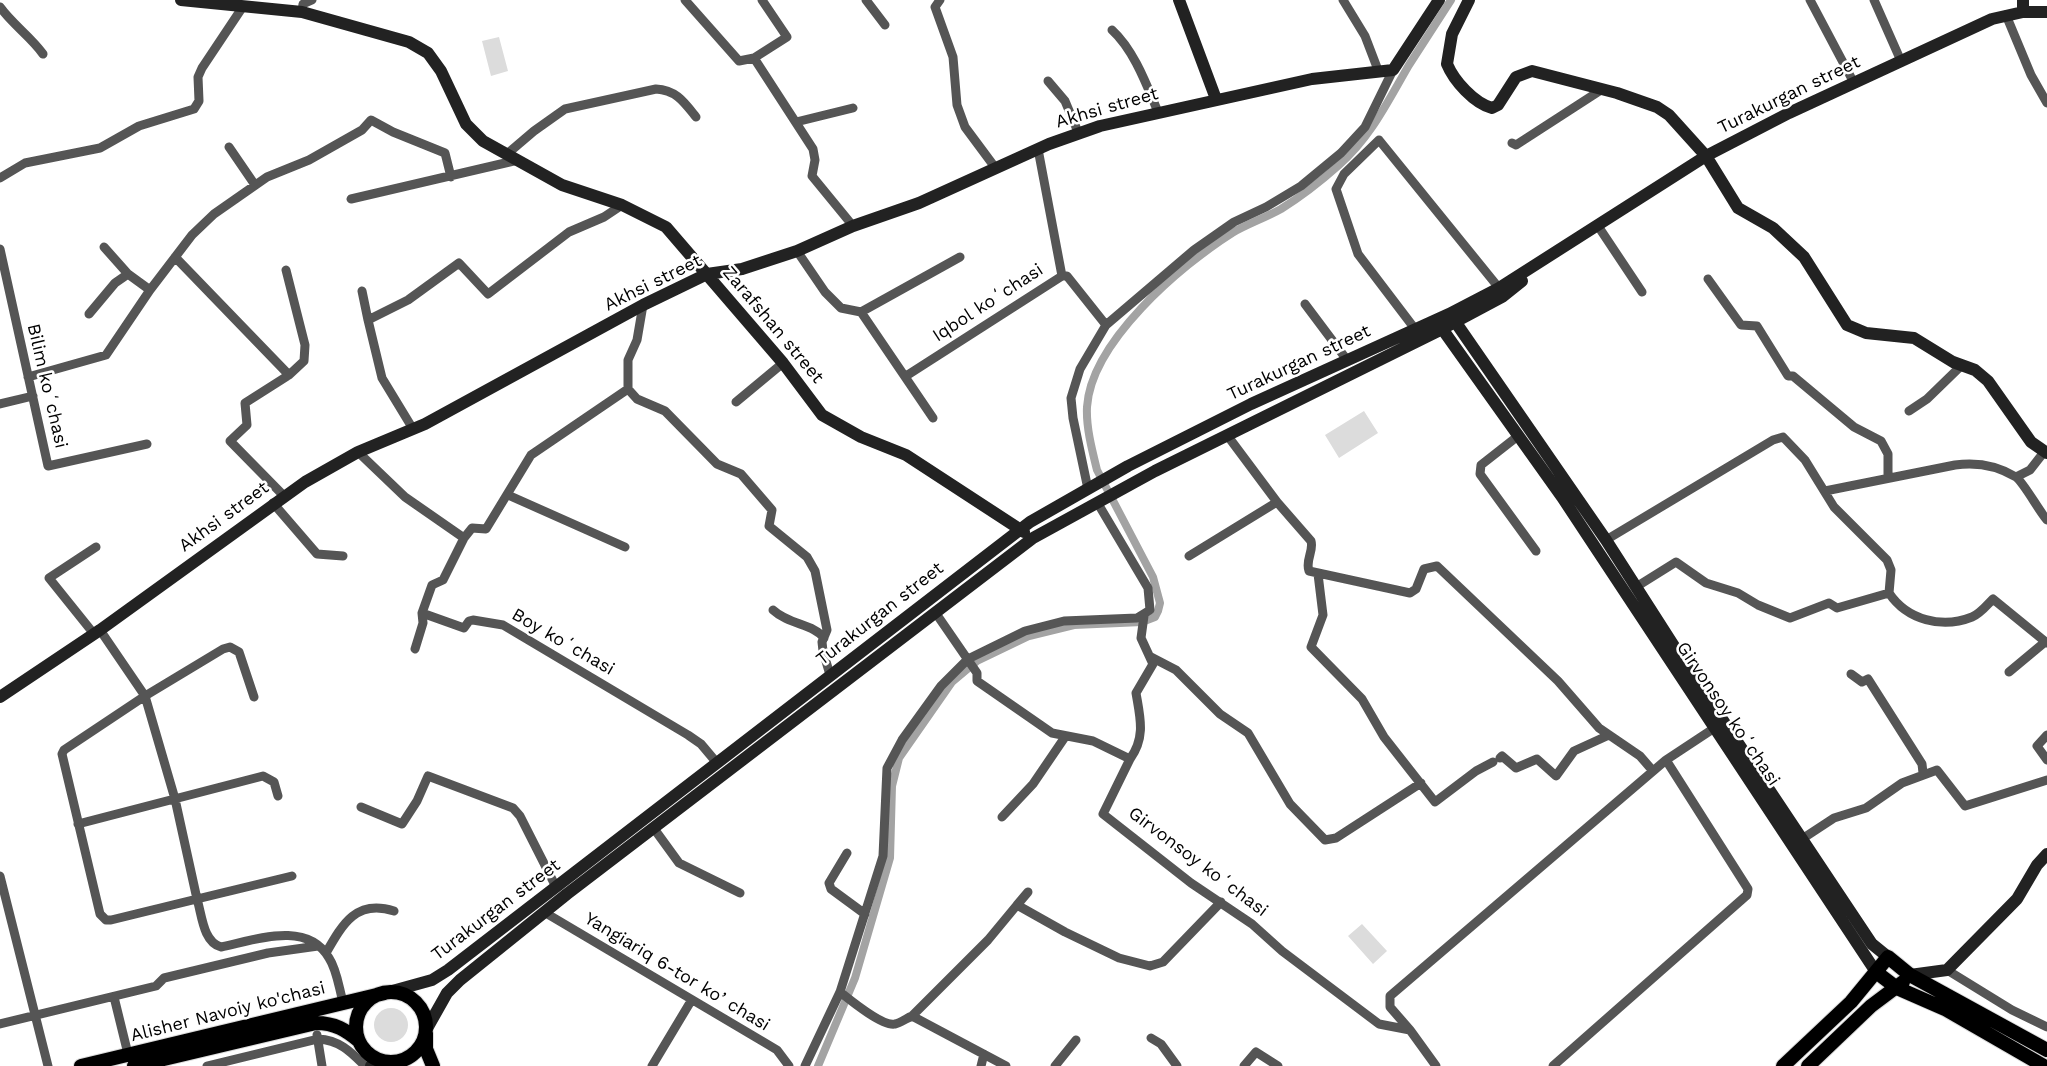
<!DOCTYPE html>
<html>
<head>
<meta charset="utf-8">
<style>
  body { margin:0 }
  canvas { display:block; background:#fff }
</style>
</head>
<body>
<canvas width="2047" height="1066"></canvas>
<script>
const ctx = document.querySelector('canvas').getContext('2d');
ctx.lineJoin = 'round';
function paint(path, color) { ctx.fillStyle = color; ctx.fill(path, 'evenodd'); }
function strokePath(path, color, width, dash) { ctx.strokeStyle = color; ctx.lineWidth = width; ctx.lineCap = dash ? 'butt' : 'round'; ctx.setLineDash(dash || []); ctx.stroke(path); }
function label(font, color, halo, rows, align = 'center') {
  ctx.font = font + ' "Work Sans",sans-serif'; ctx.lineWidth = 5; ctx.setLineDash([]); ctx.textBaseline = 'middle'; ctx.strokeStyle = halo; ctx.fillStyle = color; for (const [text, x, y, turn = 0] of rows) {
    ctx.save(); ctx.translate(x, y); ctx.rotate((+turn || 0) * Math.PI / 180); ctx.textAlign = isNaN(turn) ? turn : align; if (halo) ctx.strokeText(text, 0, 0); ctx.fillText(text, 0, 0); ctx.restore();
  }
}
paint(new Path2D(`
  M 499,37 L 508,71 L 491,76 L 482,41 Z
  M 1364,411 L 1378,433 L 1339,458 L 1325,435 Z
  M 1362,924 L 1387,951 L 1373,964 L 1348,936 Z
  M374 1025a17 17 0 1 1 34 0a17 17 0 1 1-34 0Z`), '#dcdcdc');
strokePath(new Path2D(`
  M 818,1066 L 855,978 L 890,858 L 892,786 L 899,758 L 952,682 L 977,661 L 1029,636 L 1074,625 L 1142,622 L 1155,617 L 1158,611 L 1160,603 L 1153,577 L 1097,470 C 1092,450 1086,427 1087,407 C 1091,342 1180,266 1232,233 C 1247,224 1265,218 1281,209 C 1302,196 1321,181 1339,165 C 1371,137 1388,101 1409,65 C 1423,43 1437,22 1451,0`), '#a3a3a3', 8);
const primary = new Path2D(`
  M 1876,972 L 1897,988 L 1945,1009 L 2044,1066
  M356 1027a35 35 0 1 1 70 0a35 35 0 1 1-70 0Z
  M 426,1033 L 426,1049 L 433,1066
  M 81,1066 L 385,993
  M 134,1066 L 316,1023 C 335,1023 346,1030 359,1041
  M 1783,1066 L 1851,1002 L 1888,957 L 1910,975 L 2047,1050
  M 1808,1066 L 1871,1006 L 1903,982`);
strokePath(primary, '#dbdbdb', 16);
strokePath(new Path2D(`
  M 685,0 L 739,61 L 754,58 L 813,149 L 815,160 L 812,176 L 853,226
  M 866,0 L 885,25
  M 940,0 L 935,7 L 953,57 L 957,105 L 965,127 L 994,166
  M 1343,0 L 1365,36 L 1378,70
  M 1810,0 L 1854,83
  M 1874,0 L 1901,61
  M 0,7 C 13,25 30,36 43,54
  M 302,12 L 303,4 L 312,0
  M 2006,15 L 2031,75 L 2047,103
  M 1112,30 C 1134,50 1147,86 1158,112
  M 754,58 L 787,37 L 762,0
  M 1048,81 L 1065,101 L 1078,132
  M 796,122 L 853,108
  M 1512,143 L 1516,145 L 1601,90
  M 229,147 L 255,185
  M 1038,149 L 1062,276
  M 507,154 L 534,131 L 565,109 L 656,89 C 676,90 684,102 696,117
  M 0,178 L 25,163 L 100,148 L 139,126 L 194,109 L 199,101 L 198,77 L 202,68 L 242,8
  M 351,199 L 518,160
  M 1598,226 L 1642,292
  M 104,247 L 128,274
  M 0,249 L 48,466 L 147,444
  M 797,251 L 825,292 L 841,308 L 861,312 L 933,418
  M 175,257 L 289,375
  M 1708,279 L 1741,325 L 1757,326 L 1788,376 L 1793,376 L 1854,427 L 1881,441 L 1888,454 L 1888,478
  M 362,291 L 368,320
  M 1305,304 L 1347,360
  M 643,305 L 637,340 L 628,360 L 628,389 L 637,399 L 665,411 L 717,464 L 741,474 L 772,510 L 769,526 L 807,557 L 815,571 L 827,630 L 822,642 L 823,651 L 830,675
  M 861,312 L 960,257
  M 89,314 L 115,283 L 128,274 L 150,290
  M 1415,329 L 1358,254 L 1336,189 L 1344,174 L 1379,140 L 1499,288
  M 906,376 L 1062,276 L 1067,276 L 1106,325
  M 28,377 L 106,355 L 150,290 L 192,235 L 214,214 L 267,177 L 309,160 L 362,130 L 371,120 L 393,132 L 445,153 L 451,177
  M 736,402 L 783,363
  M 0,404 L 33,396
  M 1909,411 L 1927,399 L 1962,365
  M 413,429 L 382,378 L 368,320 L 408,300 L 459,263 L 488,294 L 569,232 L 604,217 L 622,205
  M 1227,435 L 1277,502 L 1311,541 C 1314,551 1305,560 1309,571 L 1410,593 L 1416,589 L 1424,569 L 1437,566 L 1558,681 L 1599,728 L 1640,756 L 1653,771
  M 1518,436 L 1481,465 L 1480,474 L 1536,551
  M 358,452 L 405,497 L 464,538 L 443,580 L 432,585 L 422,613 L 464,628 L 469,621 L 473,620 L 503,625 L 688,735 L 701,744 L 717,763
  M 2016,477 L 2030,470 L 2044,452
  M 1088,489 L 1073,418 L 1071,398 L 1080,369 L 1106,325 L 1194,250 L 1234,222 L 1266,207 L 1301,186 L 1341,153 L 1365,127 L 1393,70
  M 1825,491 L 1955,465 C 1976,462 1998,466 2016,477 C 2024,483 2039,511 2047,520
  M 508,495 L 625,547
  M 284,496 L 230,441 L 247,425 L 245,403 L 289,375 L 304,361 L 305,345 L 286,270
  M 273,503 L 317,554 L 343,556
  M 464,538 L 472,528 L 486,529 L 531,455 L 628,389
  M 1606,540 L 1773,440 L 1783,437 L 1805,460 L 1834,507 L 1887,560 L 1891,570 L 1889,593 C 1907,620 1942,629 1972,617 C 1980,614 1987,605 1993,599 L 2047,643
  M 1189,556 L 1277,502
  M 1318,574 L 1323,615 L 1311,647 L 1362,699 L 1384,737 L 1435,802 L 1476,771 L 1493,762
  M 1636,587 L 1676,562 L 1706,583 L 1738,593 L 1758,605 L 1790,618 L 1829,603 L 1837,608 L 1889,593
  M 773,610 C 789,625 814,624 824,638
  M 935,612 L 977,673 L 977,681 L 1052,733 L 1093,741 L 1130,759 L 1103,814 L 1191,883 L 1252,924 L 1282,951 L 1379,1024 L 1410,1030 L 1436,1066
  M 100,630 L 145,696 L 64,750 L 62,754 L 100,914 L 106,920 L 111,920 L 197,899 C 202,915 203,942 221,947 C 255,940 307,920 329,958 C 337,970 339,988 343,1002
  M 94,634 L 49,578 L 96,547
  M 415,649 L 423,623 L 422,613
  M 1151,657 L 1176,670 L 1220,714 L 1248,733 L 1290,804 L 1325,840 L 1336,838 L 1421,783
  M 2009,672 L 2045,642
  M 1851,674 L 1862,682 L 1868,679 L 1922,764 L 1923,773
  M 254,697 L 239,652 L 230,647 L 223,649 L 145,696 L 175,799 L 197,899 L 292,876
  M 2047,735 L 2037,746 L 2047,760
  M 1500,758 L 1502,756 L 1516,768 L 1537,759 L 1556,776 L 1574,751 L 1609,735
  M 1130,759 C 1146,737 1140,717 1136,693 L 1153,664 L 1141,638 L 1144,616
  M 361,807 L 402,824 L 417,801 L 428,776 L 513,808 L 520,816 L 556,887
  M 1002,817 L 1033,784 L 1065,737
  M 78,824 L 263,776 L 274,782 L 278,796
  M 655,830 L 679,863 L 740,893
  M 1802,839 L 1834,818 L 1866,808 L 1902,783 L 1937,770 L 1965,806 L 2047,780
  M 847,853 L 829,883 L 831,889 L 865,914
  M 0,876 L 48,1066
  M 1017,905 L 1028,892
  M 544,912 L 767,1044 L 777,1050 L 789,1066
  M 326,953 C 343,923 357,899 394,911
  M 1947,970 L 2012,1010 L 2047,1027
  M 840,992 C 850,1000 883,1027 895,1024 C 900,1023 907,1018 912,1016 L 988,940 L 1017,905 L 1065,932 L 1119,958 L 1150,966 L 1163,962 L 1221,902
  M 114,997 L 128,1054
  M 912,1016 L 1006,1066
  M 0,1024 L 156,986 L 164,978 L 268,953 L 318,946
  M 1410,1030 L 1390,1007 L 1390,996 L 1666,760 L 1719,725
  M 317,1035 L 322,1066
  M 1151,1038 L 1161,1044 L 1177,1066
  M 207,1066 L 318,1039 C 339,1040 350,1051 365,1066
  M 652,1066 L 691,1001
  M 805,1066 L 840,992 L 883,856 L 887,768 L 902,740 L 941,686 L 968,659 L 1025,631 L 1064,621 L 1137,618 L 1150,610 L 1148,588 L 1097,502
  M 981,1066 L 984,1054
  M 1055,1066 L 1076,1040
  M 1244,1066 L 1256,1052 L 1278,1066
  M 1553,1066 L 1747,895 L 1748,889 L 1666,760`), '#555', 9);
strokePath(new Path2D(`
  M 181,0 L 302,12 L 409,42 L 428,53 L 441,71 L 466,124 L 483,141 L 562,185 L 622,205 L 666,227 L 783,363 L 822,415 L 861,437 L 906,455 L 1024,532
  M 1179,0 L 1216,99
  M 1469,0 L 1452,34 L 1447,64 C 1454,81 1474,103 1492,108 L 1498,105 L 1516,77 L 1532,71 L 1617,93 L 1657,107 L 1669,115 L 1706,156 L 1738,208 L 1773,228 L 1804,257 L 1847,325 L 1866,333 L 1914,338 L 1953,362 L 1975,370 L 1988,381 L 2031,442 L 2047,453
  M 2023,0 L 2023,12
  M 1452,317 L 1606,540 L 1688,668 L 1872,944 L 1888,957
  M 1438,323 L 1562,497 L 1876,972
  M 0,697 L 100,630 L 305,482 L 358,452 L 425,424 L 643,305 L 707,274 L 742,269 L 797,251 L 853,226 L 919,203 L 1049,144 L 1100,126 L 1312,79 L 1393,70 L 1439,0
  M 1910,975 L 1947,970 L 2017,899 L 2037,865 L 2047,854
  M 385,993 L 432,980 L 448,970 L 1030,522 L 1128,466 L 1251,404 L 1449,314 L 1499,288 L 1706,156 L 1789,113 L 1992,19 L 2023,12 L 2047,12
  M 425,1032 L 447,993 L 460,980 L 567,894 L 1033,538 L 1155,471 L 1442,329 L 1502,297 L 1522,281
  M 371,1066 L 378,1059`), '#222', 12);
strokePath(primary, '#000', 14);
label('18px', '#000', '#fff', [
  ["Turakurgan street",1789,95,-26],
  ["Akhsi street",1107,108,-16],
  ["Akhsi street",653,283,-26],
  ["Iqbol koʻchasi",988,303,-33],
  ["Zarafshan street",773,325,50],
  ["Turakurgan street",1299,363,-25],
  ["Bilim koʻchasi",47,386,77],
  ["Akhsi street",224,517,-36],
  ["Turakurgan street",880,614,-38],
  ["Boy koʻchasi",563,642,30],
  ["Girvonsoy koʻchasi",1728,714,56],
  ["Girvonsoy koʻchasi",1198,862,37],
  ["Turakurgan street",496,910,-37],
  ["Yangiаriq 6-tor koʼchasi",677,972,31],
  ["Alisher Navoiy ko'chasi",228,1012,-14]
]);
</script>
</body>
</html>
